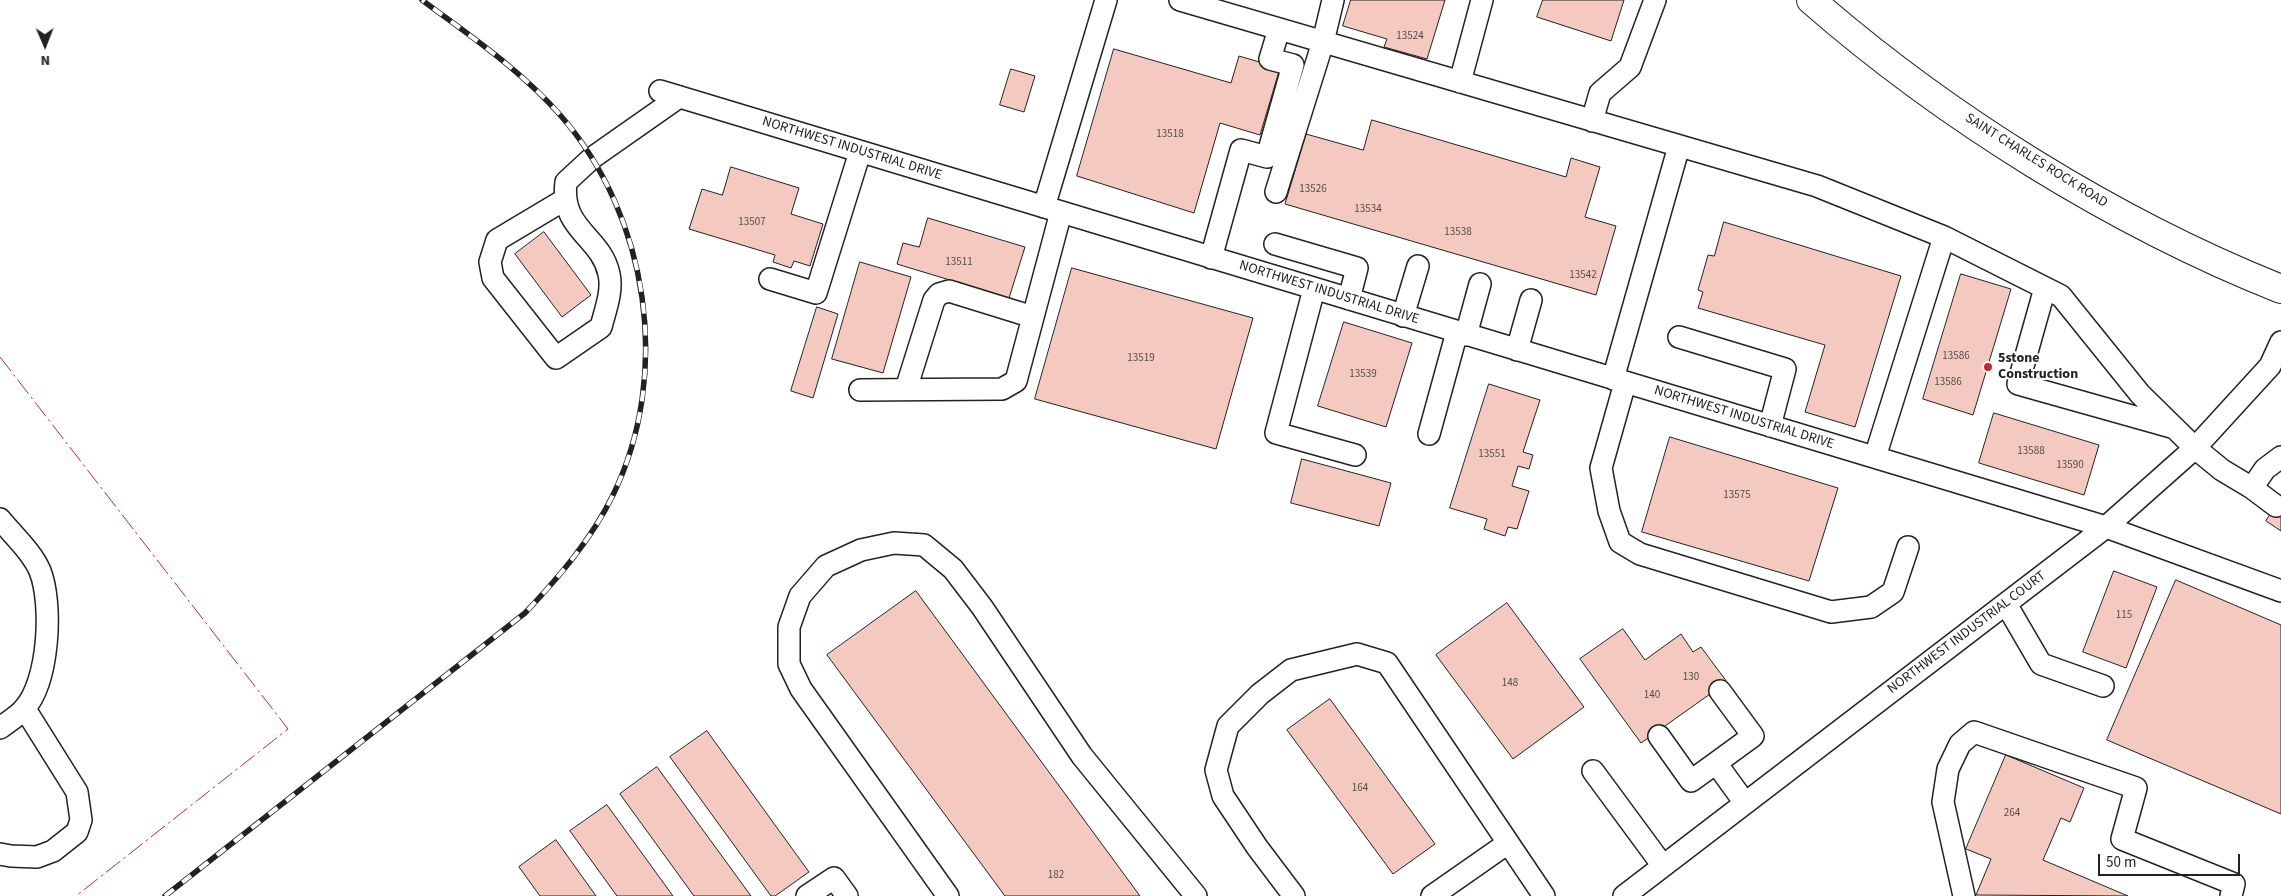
<!DOCTYPE html>
<html>
<head>
<meta charset="utf-8">
<style>
  body { margin:0 }
  #map { position:relative; width:2281px; height:896px; overflow:hidden; background:#fff; font-family:"Source Sans 3",sans-serif }
  canvas { display:block }
  .north { position:absolute; left:20px; top:20px; width:50px; height:50px; -webkit-text-stroke:4px #fff; paint-order:stroke; rotate:179deg; font-size:14px; font-weight:700; line-height:20px; text-align:center; color:#222 }
  .north::after { content:''; display:block; margin:auto; width:18px; height:22px; background:#222; clip-path:polygon(50% 0,100% 100%,50% 72%,0 100%) }
  .scale { position:absolute; left:2098px; top:854px; width:142px; height:22px; box-sizing:border-box; border:2px solid #222; border-top:0; padding-left:6px; font-size:15px; line-height:18px; white-space:nowrap; color:#222; -webkit-text-stroke:4px #fff; paint-order:stroke }
</style>
</head>
<body>
<div id="map">
<canvas width="2281" height="896"></canvas>
<div class="north">N</div>
<div class="scale">50 m</div>
</div>
<script>
const ctx = document.querySelector('canvas').getContext('2d');
ctx.lineJoin = 'round';
function paint(path, color) { ctx.fillStyle = color; ctx.fill(path, 'evenodd'); }
function strokePath(path, color, width, dash) { ctx.strokeStyle = color; ctx.lineWidth = width; ctx.lineCap = dash ? 'butt' : 'round'; ctx.setLineDash(dash || []); ctx.stroke(path); }
function label(font, color, halo, rows, align = 'center') {
  ctx.font = font + ' "Source Sans 3",sans-serif'; ctx.lineWidth = 4; ctx.setLineDash([]); ctx.textBaseline = 'middle'; ctx.strokeStyle = halo; ctx.fillStyle = color; for (const [text, x, y, turn = 0] of rows) {
    ctx.save(); ctx.translate(x, y); ctx.rotate((+turn || 0) * Math.PI / 180); ctx.textAlign = isNaN(turn) ? turn : align; if (halo) ctx.strokeText(text, 0, 0); ctx.fillText(text, 0, 0); ctx.restore();
  }
}
const building = new Path2D(`
  M 1351,0 L 1445,0 L 1427,59 L 1384,47 L 1387,39 L 1343,26 Z
  M 1543,0 L 1624,0 L 1611,41 L 1537,17 Z
  M 1114,49 L 1231,83 L 1239,56 L 1280,68 L 1260,135 L 1220,123 L 1194,213 L 1077,176 Z
  M 1011,69 L 1035,76 L 1024,112 L 1000,105 Z
  M 1372,120 L 1566,177 L 1571,158 L 1600,167 L 1585,217 L 1616,226 L 1596,295 L 1285,204 L 1306,134 L 1363,150 Z
  M 731,167 L 799,188 L 791,214 L 823,224 L 810,266 L 794,261 L 791,268 L 773,262 L 775,255 L 689,229 L 702,189 L 722,195 Z
  M 928,218 L 1025,247 L 1009,298 L 897,264 L 903,243 L 919,247 Z
  M 1724,222 L 1901,276 L 1855,427 L 1805,412 L 1825,345 L 1698,308 L 1703,292 L 1698,290 L 1708,255 L 1714,256 Z
  M 544,232 L 591,295 L 562,317 L 515,254 Z
  M 860,262 L 911,277 L 883,373 L 832,359 Z
  M 1072,268 L 1253,318 L 1216,449 L 1035,399 Z
  M 1961,274 L 2011,289 L 1973,415 L 1923,399 Z
  M 817,307 L 838,314 L 813,398 L 791,391 Z
  M 1344,322 L 1412,343 L 1386,427 L 1318,406 Z
  M 1489,384 L 1540,400 L 1523,452 L 1533,455 L 1529,469 L 1518,466 L 1512,486 L 1529,491 L 1517,529 L 1508,527 L 1505,536 L 1484,529 L 1487,519 L 1450,508 Z
  M 1994,413 L 2099,445 L 2084,495 L 1979,463 Z
  M 1670,437 L 1838,488 L 1809,581 L 1642,532 Z
  M 1302,459 L 1391,483 L 1379,526 L 1291,503 Z
  M 2281,499 L 2281,531 L 2266,521 Z
  M 2114,571 L 2157,587 L 2126,668 L 2083,652 Z
  M 2176,580 L 2281,625 L 2281,814 L 2107,740 Z
  M 916,591 L 1140,896 L 1005,896 L 827,655 Z
  M 1507,603 L 1584,707 L 1513,759 L 1436,655 Z
  M 1623,629 L 1645,660 L 1681,634 L 1693,652 L 1701,647 L 1727,682 L 1641,743 L 1580,659 Z
  M 1330,699 L 1435,844 L 1393,874 L 1287,730 Z
  M 707,731 L 809,872 L 775,896 L 771,896 L 670,757 Z
  M 2006,755 L 2084,788 L 2070,822 L 2061,818 L 2043,860 L 2128,896 L 1976,895 L 1991,859 L 1966,849 Z
  M 657,767 L 751,896 L 694,896 L 620,794 Z
  M 607,805 L 673,896 L 617,896 L 570,831 Z
  M 556,840 L 596,896 L 540,896 L 519,867 Z`);
paint(building, '#f3c9c0');
strokePath(building, '#222', 1);
const minor = new Path2D(`
  M 1180,0 L 1817,186 L 1944,237 L 2061,296 L 2140,394 L 2195,448 L 2222,470 L 2252,488 L 2265,469 L 2281,457
  M 1460,82 L 1482,0
  M 660,91 L 2106,527 L 2281,591
  M 1592,121 L 1600,93 L 1630,67 L 1655,0
  M 1276,192 L 1323,42 L 1333,0
  M 564,200 L 497,240 L 490,262 L 493,278 L 556,358 L 601,327 C 605,311 613,291 609,274 C 601,236 560,230 566,182 L 592,158 L 679,97
  M 1044,207 L 1106,0
  M 1275,244 L 1357,268 L 1349,299
  M 1211,258 L 1241,150 L 1267,157 L 1293,65 L 1270,59 L 1279,29
  M 770,279 L 816,293 L 860,152
  M 2045,288 L 2018,384 L 2171,427
  M 1314,289 L 1276,433 L 1355,455
  M 1403,316 L 1418,266
  M 1466,335 L 1480,284
  M 1679,337 L 1785,369 L 1770,426
  M 1517,350 L 1531,300
  M 1613,379 L 1679,146
  M 1625,383 L 1601,468 L 1609,511 L 1620,542 L 1640,554 L 1831,612 L 1871,607 L 1893,592 L 1908,547
  M 906,389 L 934,300 L 939,294 L 949,291 L 1033,317
  M 860,390 L 1002,389 L 1016,381 L 1061,212
  M 1429,434 L 1457,332
  M 1875,457 L 1944,237
  M 2252,488 L 2276,506
  M 0,519 C 13,535 32,552 40,571 C 53,604 49,682 24,709 C 18,716 8,722 0,728
  M 2006,604 L 2041,664 L 2103,686
  M 1659,736 L 1691,781 L 1716,763 L 1745,803
  M 1716,763 L 1753,736 L 1720,691
  M 1593,771 L 1663,866
  M 0,854 L 11,856 L 37,857 L 53,851 L 77,832 L 81,820 L 77,792 L 25,709
  M 807,896 L 834,878 L 847,896
  M 948,896 L 801,689 L 789,664 L 789,627 L 800,596 L 826,566 L 861,550 L 894,543 L 924,545 L 953,569 L 982,607 L 1082,756 L 1196,896
  M 1294,896 L 1257,847 L 1223,796 L 1216,770 L 1228,726 L 1260,694 L 1291,670 L 1357,654 L 1387,663 L 1544,896
  M 1432,896 L 1508,843
  M 1624,896 L 2106,527 L 2195,448 L 2270,366 L 2281,342
  M 1964,896 L 1943,802 L 1948,769 L 1960,744 L 1974,732 L 2136,788 L 2122,839 L 2234,884 L 2231,896`);
const major = new Path2D(`
  M 1811,0 C 1945,117 2115,223 2281,289`);
strokePath(minor, '#222', 24);
strokePath(major, '#222', 30);
strokePath(minor, '#fff', 21);
strokePath(major, '#fff', 28);
const rail = new Path2D(`
  M 165,896 L 525,613 C 559,577 591,540 613,495 C 672,374 649,217 561,116 C 521,70 470,36 422,0`);
strokePath(rail, '#222', 5.5);
strokePath(rail, '#fff', 4, [11]);
strokePath(new Path2D(`
  M 0,357 L 288,729 L 76,896`), '#c62828', 1, [18, 4, 2.5, 4]);
for (const [x, y, r, color] of [
  [1988,367,5,"#c62828"]
]) { const dot = new Path2D(); dot.arc(x, y, r, 0, 2 * Math.PI); ctx.fillStyle = color; ctx.fill(dot); strokePath(dot, '#fff', 2); }
label('11px', '#564c4a', null, [
  ["13524",1410,37],
  ["13518",1170,135],
  ["13526",1313,190],
  ["13534",1368,210],
  ["13507",752,223],
  ["13538",1458,233],
  ["13511",959,263],
  ["13542",1583,276],
  ["13586",1956,357],
  ["13519",1141,359],
  ["13539",1363,375],
  ["13586",1948,383],
  ["13588",2031,452],
  ["13551",1492,455],
  ["13590",2070,466],
  ["13575",1737,496],
  ["115",2124,616],
  ["130",1691,678],
  ["148",1510,684],
  ["140",1652,696],
  ["164",1360,789],
  ["264",2012,814],
  ["182",1056,876]
]);
label('14px', '#222', '#fff', [
  ["NORTHWEST INDUSTRIAL DRIVE",852,149,17],
  ["SAINT CHARLES ROCK ROAD",2036,161,32],
  ["NORTHWEST INDUSTRIAL DRIVE",1329,293,17],
  ["NORTHWEST INDUSTRIAL DRIVE",1744,418,17],
  ["NORTHWEST INDUSTRIAL COURT",1967,633,-37]
]);
label('bold 14px', '#222', '#fff', [
  ["5stone",1998,359],
  ["Construction",1998,375]
], 'left');
</script>
</body>
</html>
